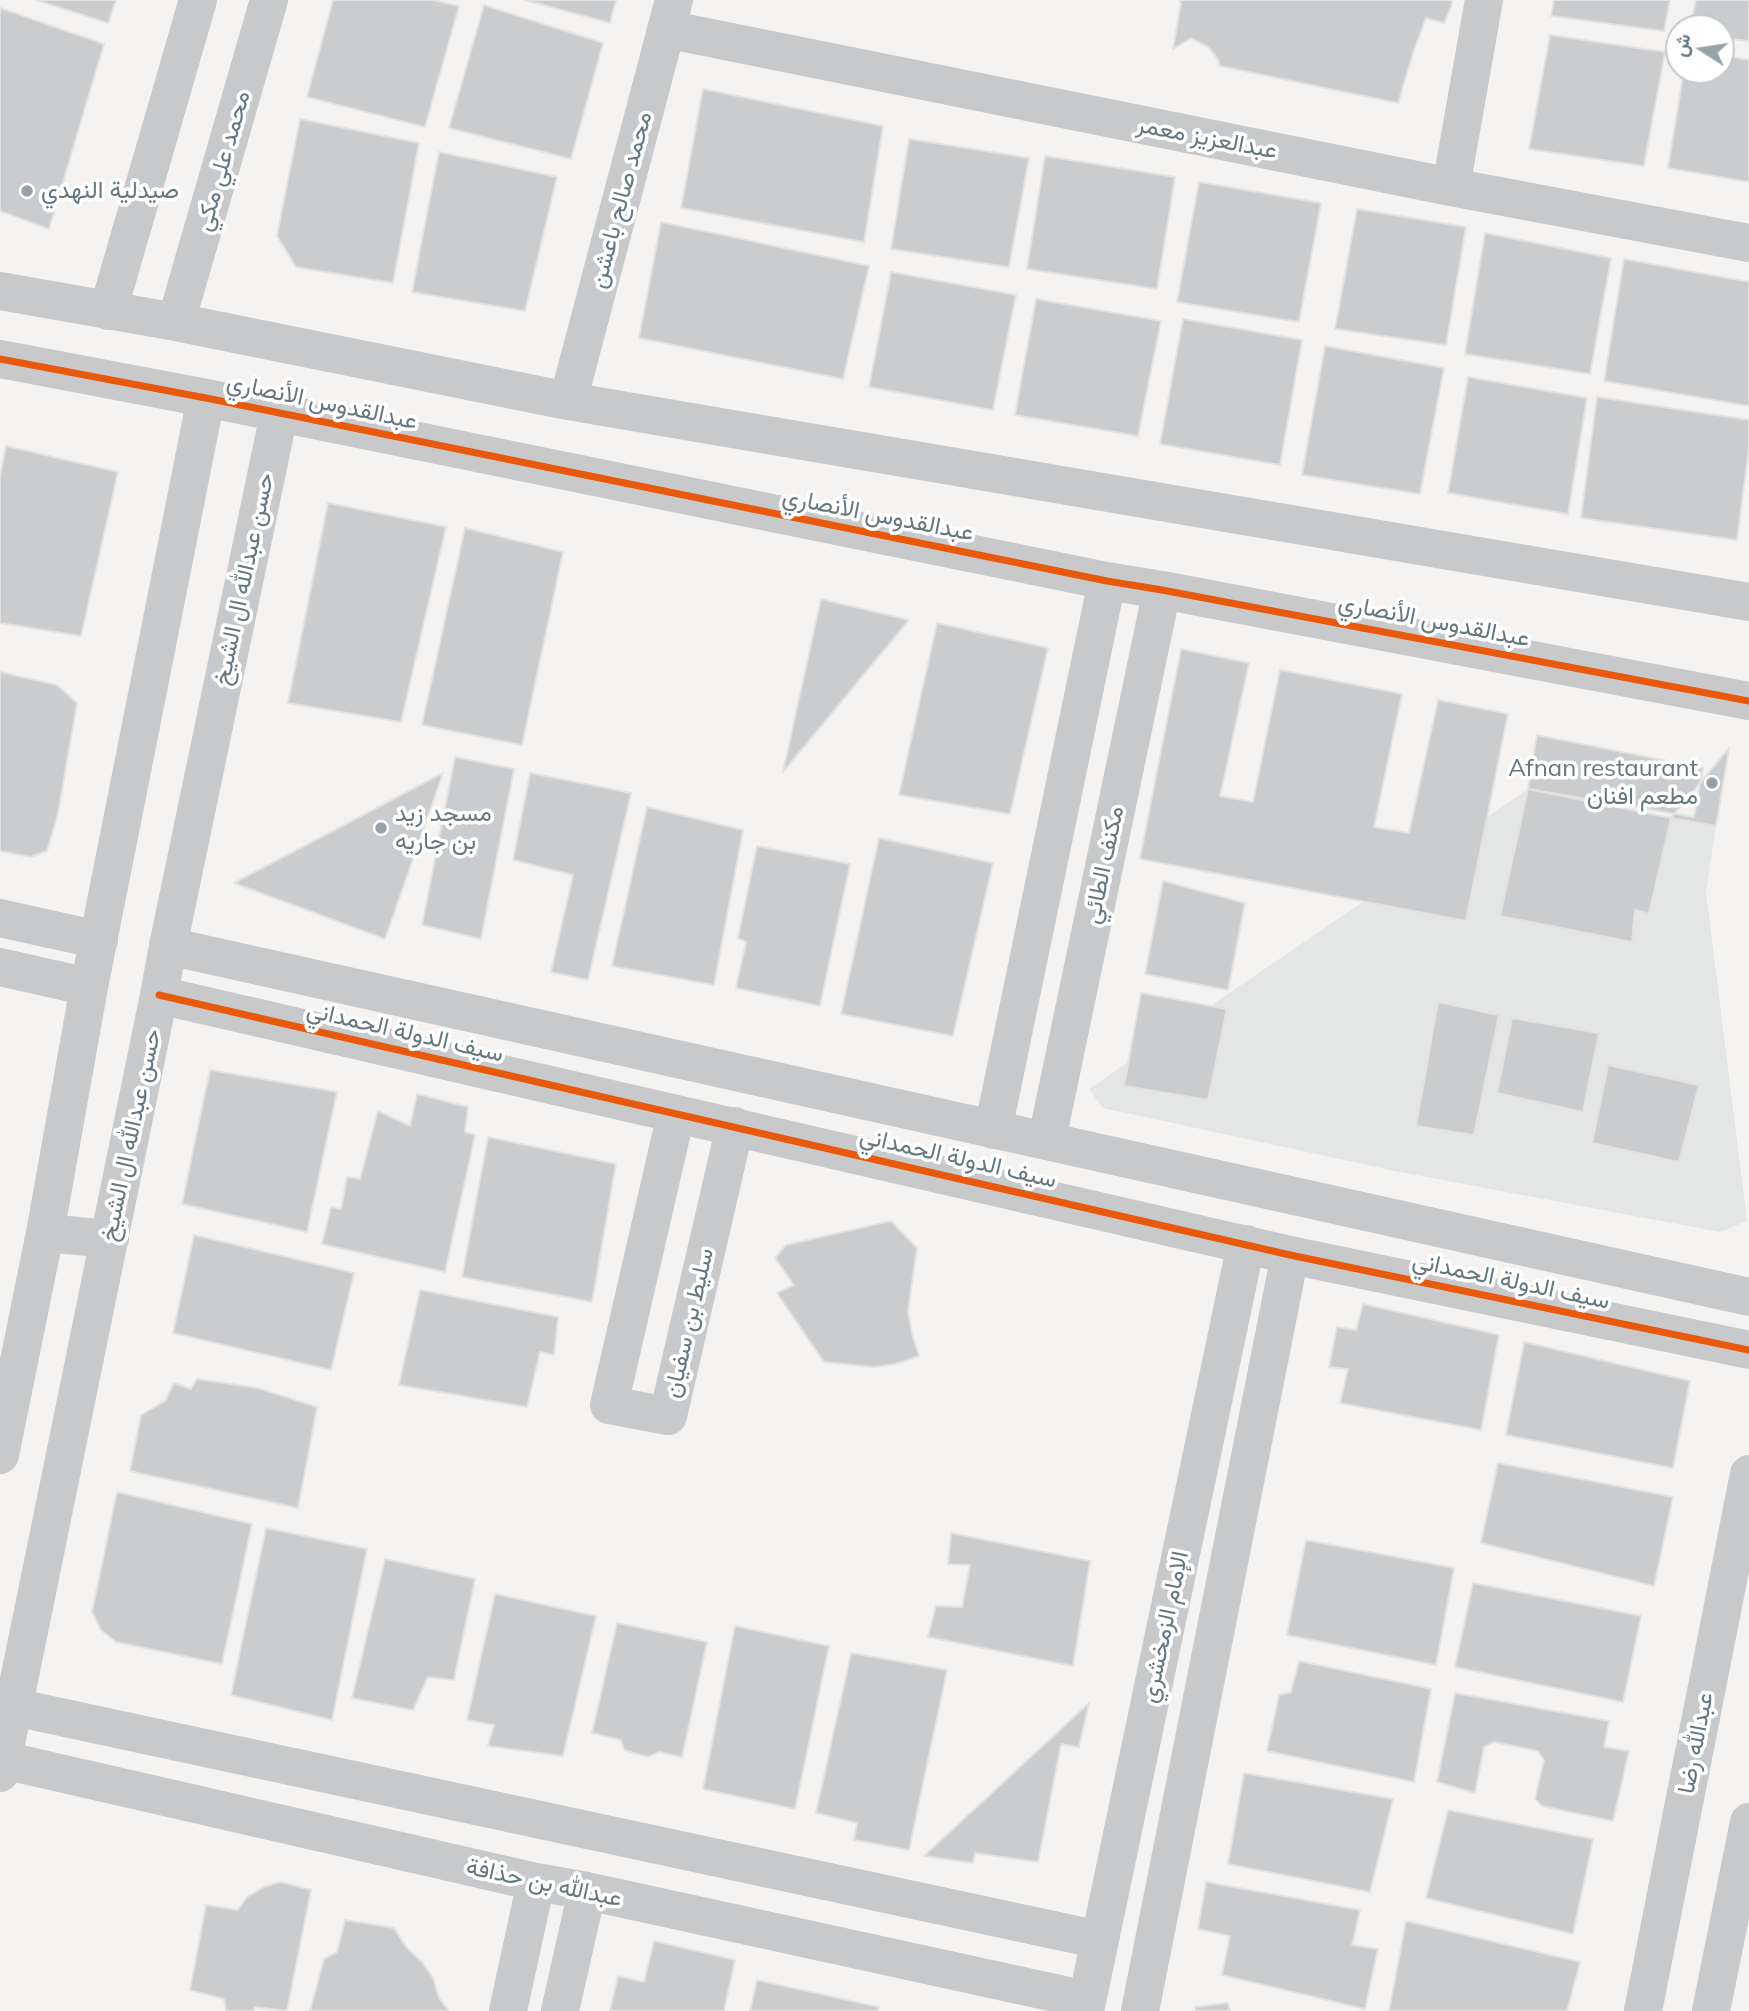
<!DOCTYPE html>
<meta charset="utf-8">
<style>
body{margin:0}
#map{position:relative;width:1749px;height:2011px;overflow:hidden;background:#f4f3f2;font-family:Mulish,Vazirmatn,sans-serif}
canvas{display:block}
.north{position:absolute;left:1665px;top:14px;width:70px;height:70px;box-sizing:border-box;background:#fff;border:2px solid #c1c9cd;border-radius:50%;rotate:282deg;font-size:19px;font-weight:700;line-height:28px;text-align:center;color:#657781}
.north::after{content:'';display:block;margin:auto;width:24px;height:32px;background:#97a2a9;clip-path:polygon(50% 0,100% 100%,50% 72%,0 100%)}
</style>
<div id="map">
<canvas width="1749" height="2011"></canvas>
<div class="north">ش</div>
</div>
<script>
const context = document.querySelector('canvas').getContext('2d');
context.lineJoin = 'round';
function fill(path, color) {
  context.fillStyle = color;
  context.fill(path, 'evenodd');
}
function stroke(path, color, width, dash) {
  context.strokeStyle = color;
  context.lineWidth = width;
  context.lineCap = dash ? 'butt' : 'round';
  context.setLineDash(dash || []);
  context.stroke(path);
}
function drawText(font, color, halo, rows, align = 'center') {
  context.font = font + ' Mulish,Vazirmatn,sans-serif';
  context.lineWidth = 7;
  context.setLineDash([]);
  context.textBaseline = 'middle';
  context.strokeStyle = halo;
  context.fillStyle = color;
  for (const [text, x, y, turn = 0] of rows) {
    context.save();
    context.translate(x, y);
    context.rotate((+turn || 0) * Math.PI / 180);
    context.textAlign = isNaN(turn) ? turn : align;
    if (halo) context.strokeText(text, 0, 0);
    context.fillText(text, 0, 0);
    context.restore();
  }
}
const built = new Path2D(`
 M1528 789 1716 826 1706 892 1747 1221 1720 1232 1400 1172 1103 1108 1089 1089Z`);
const building = new Path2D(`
 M36 0H116L108 23Z
 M333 0H433L459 6 425 127 307 97Z
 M525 0H616L610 23Z
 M1179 0H1452L1451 7 1444 23 1426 18 1414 50 1398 103 1220 66 1218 59 1208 47 1191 38 1173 49 1181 3Z
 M1554 0H1670L1664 31 1551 16Z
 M1696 0H1749V41L1721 38V28H1690Z
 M484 5 603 43 571 159 449 128Z
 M0 8 104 44 49 229 0 211Z
 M1550 35 1665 52 1644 166 1529 149Z
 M1721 55 1749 60V182L1668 168 1684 70H1721Z
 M703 89 883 126 864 242 681 208Z
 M300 119 419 143 393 283 296 267 277 236Z
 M909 139 1029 158 1009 267 891 249Z
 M439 152 557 177 525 311 412 292Z
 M1045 156 1175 177 1157 289 1027 269Z
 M1199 182 1321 203 1299 322 1177 302Z
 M1357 209 1466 227 1446 345 1335 329Z
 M661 222 869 266 843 379 639 338Z
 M1485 233 1611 258 1590 374 1465 354Z
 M1624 259 1749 282V406L1604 381Z
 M891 272 1016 295 993 410 869 387Z
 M1036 299 1161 321 1138 436 1015 415Z
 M1183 319 1302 340 1280 465 1160 444Z
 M1325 346 1444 368 1420 494 1302 475Z
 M1468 377 1587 398 1568 514 1448 493Z
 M1597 397 1749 420V448L1737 540 1581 518Z
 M6 446 118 472 81 636 0 623V477Z
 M328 503 446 527 401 722 288 703Z
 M465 528 563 552 522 745 422 725Z
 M821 599 909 620 783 772Z
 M937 623 1048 648 1010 814 899 795Z
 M1181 649 1249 663 1220 796 1253 802 1280 670 1402 694 1374 827 1409 833 1438 700 1508 714 1466 921 1140 859Z
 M0 672 57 685 77 703 58 813 47 851 30 857 0 851Z
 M1537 735 1703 768 1694 817 1528 789Z
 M1729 748 1716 826 1671 818Z
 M455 757 514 769 481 939 422 925Z
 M443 773 385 939 234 883Z
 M530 773 631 793 588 980 551 972 573 875 513 860Z
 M1528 789 1671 818 1649 914 1635 910 1632 942 1500 916Z
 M647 807 743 830 714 985 612 966Z
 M879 838 993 863 953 1036 841 1014Z
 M757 846 850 864 820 1006 736 988 746 942 738 938Z
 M1163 881 1245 903 1228 990 1145 974Z
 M1141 993 1227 1009 1208 1100 1124 1086Z
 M1438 1002 1499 1015 1474 1135 1416 1126Z
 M1512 1018 1599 1033 1583 1112 1497 1093Z
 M1608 1065 1699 1085 1679 1162 1592 1143Z
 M210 1070 337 1092 307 1232 182 1204Z
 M417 1094 468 1107 465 1132 475 1135 445 1272 322 1244 331 1207 341 1209 347 1177 360 1179 378 1111 410 1126Z
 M488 1137 616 1164 592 1302 462 1277Z
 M891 1221 917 1248 908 1311 912 1334 919 1356 895 1364 874 1367 824 1362 777 1293 794 1285 775 1258 786 1245Z
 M194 1235 354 1273 331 1370 173 1333Z
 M420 1290 558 1317 554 1355 540 1352 527 1407 399 1385Z
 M1363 1304 1499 1335 1481 1430 1340 1403 1348 1369 1329 1367 1337 1327 1356 1330Z
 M1524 1342 1690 1381 1673 1468 1506 1435Z
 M197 1379 258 1388 317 1407 298 1508 130 1471 141 1415 165 1401 174 1383 191 1389Z
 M1498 1463 1673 1497 1654 1586 1481 1543Z
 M117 1492 252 1524 222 1664 116 1642 101 1630 92 1612Z
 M266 1528 367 1549 332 1720 231 1695Z
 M951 1533 1090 1561 1073 1666 928 1637 936 1606 962 1607 970 1565 948 1564Z
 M1306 1540 1454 1568 1436 1665 1287 1635Z
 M385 1559 475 1579 454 1680 428 1677 413 1710 352 1698Z
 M1473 1583 1641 1616 1623 1702 1455 1667Z
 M495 1594 596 1616 563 1756 488 1746 494 1725 467 1720Z
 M617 1623 707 1642 682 1757 659 1752 648 1757 624 1750 621 1740 592 1733Z
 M735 1626 829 1646 795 1809 703 1789Z
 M851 1653 947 1670 909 1850 854 1840 857 1823 816 1813Z
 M1299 1661 1431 1689 1414 1782 1267 1751 1279 1695 1291 1692Z
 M1455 1693 1609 1721 1604 1747 1629 1751 1613 1821 1542 1806 1535 1799 1544 1760 1538 1751 1494 1742 1484 1747 1475 1793 1437 1782Z
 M1089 1703 1079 1747 1061 1744 1038 1862 975 1853 973 1863 924 1856Z
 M1244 1773 1393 1799 1370 1892 1228 1864Z
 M1448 1810 1593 1839 1573 1934 1426 1898Z
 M280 1882 311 1890 287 2011 255 2007 254 2011H226L224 1999 190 1990 206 1905 238 1910 247 1897 264 1887Z
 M1206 1882 1360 1910 1352 1945 1378 1949 1365 2009 1222 1975 1230 1936 1198 1929Z
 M345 1920 394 1928 406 1947 422 1962 433 1978 439 1998 449 2011H310L324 1959 337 1952Z
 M1406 1921 1580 1962 1567 2011H1389Z
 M654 1941 735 1960 724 2011H610L618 1976 644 1982Z
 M757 1980 879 2007 878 2011H750Z
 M1228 2003 1230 2011H1196L1195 2007Z`);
const minor = new Path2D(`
 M666 29 1451 187 1749 243
 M1451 187 1484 0
 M568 401 674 0
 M0 918 99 940
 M168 946 1749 1297
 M0 967 89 987
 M159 995 1290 1255 1749 1350
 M676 1114 609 1405 668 1416 735 1126
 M993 1130 1107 581
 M1047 1139 1162 590
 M14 1707 1100 1940
 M3 1760 536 1882 587 1891 1087 2000
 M508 2011 536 1882
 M560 2011 587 1891
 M1085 2011 1246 1244
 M1140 2011 1290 1255`);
const tertiary = new Path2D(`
 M0 291 176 322 568 401 1749 602
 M108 311 198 0
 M176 322 269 0
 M0 359 206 398 1107 581 1162 590 1749 701
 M45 1233 110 1239
 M0 1455 45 1233 89 987 206 398
 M0 1773 159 995 168 946 279 414
 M1643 2011 1749 1474
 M1711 2011 1749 1822`);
const cycleway = new Path2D(`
 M0 359 206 398 1107 581 1162 590 1749 701
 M159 995 1290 1255 1749 1350`);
const markers = [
 [27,191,7,"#97a2a9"],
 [1712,783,7,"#97a2a9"],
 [381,828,7,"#97a2a9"]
];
const streetNames = [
 ["عبدالعزيز معمر",1207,138,11],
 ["محمد علي مكي",223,161,-74],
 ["محمد صالح باعشن",621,200,-75],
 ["عبدالقدوس الأنصاري",322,402,12],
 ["عبدالقدوس الأنصاري",878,515,11],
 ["حسن عبدالله ال الشيخ",244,579,-78],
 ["عبدالقدوس الأنصاري",1434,621,11],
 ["مكنف الطائي",1104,865,-78],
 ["سيف الدولة الحمداني",405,1032,13],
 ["حسن عبدالله ال الشيخ",131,1135,-78],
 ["سيف الدولة الحمداني",958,1158,13],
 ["سيف الدولة الحمداني",1511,1281,12],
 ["سليط بن سفيان",689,1323,-77],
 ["الإمام الزمخشري",1165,1627,-78],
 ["عبدالله رضا",1696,1743,-79],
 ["عبدالله بن حذافة",544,1883,12]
];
const poiNames = [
 ["صيدلية النهدي",41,191],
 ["Afnan restaurant",1698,769,"right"],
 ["مطعم افنان",1698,797,"right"],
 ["مسجد زيد",395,814],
 ["بن جاريه",395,842]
];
fill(built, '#e4e5e5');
fill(building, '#cbcccd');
stroke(building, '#e3e2e2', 2);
stroke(minor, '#c8c9ca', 38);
stroke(tertiary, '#c8c9ca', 38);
stroke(cycleway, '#e8590c', 7);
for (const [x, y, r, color] of markers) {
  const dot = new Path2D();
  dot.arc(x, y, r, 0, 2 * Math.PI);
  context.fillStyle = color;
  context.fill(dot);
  stroke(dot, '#fff', 2.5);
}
drawText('24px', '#657781', '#fff', streetNames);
drawText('24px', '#657781', '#fff', poiNames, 'left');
</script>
